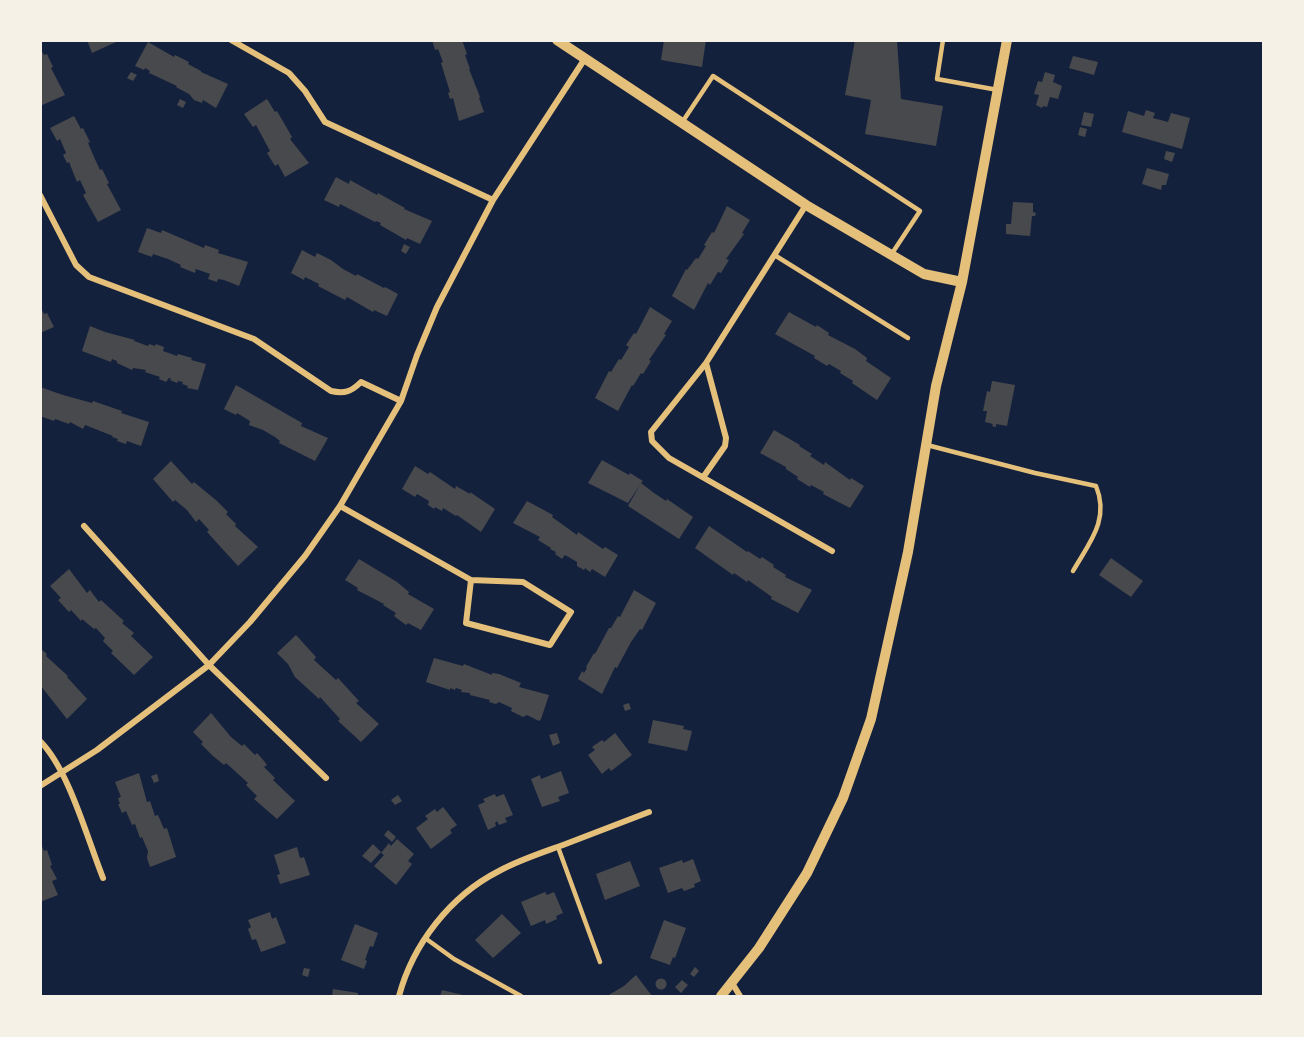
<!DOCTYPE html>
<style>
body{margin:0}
#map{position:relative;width:1304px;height:1037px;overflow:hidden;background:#14213d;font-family:Overpass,sans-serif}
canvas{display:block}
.frame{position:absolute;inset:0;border:42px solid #f6f1e7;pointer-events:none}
</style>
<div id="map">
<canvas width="1304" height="1037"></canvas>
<div class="frame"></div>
</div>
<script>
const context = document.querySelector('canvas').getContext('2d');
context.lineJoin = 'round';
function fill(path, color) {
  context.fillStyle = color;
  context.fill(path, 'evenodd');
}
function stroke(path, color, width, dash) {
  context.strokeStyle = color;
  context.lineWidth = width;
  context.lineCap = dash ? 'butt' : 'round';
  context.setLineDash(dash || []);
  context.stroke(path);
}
const building = new Path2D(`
 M87 40H115L116 42 92 53Z
 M432 40H462L467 54 465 55 470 69H469L480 97 479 98 484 112 459 121 453 98 450 99 448 93 450 92 441 63 443 62 438 49 435 50Z
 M664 40H706L702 67 661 60Z
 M855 40H897L901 99 943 106 936 146 865 134 871 100 845 95Z
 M148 42 174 57 175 55 189 62 188 64 201 71V72L228 84 216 108 203 100 202 103 194 100 189 94 176 87 177 86 149 73 150 71 145 68 144 70 135 66Z
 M40 48 44 55 47 54 53 67 51 68 65 95 40 106Z
 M1073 56 1098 62 1094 75 1069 68Z
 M131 72 137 75 133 81 127 78Z
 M1045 72 1055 75 1053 82 1062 86 1058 99 1050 97 1047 107 1043 106 1042 108 1036 105 1039 95 1034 94 1038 81 1042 82Z
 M180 99 186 102 183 108 177 105Z
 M267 99 275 112 277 111 292 137 290 139 309 163 285 177 278 164 275 166 267 153 270 151 256 125 253 127 244 114Z
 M1146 110 1155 113 1153 118 1168 122 1171 113 1190 118 1182 149 1122 132 1128 111 1144 116Z
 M1084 112 1094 114 1091 127 1081 125Z
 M74 116 81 129 83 128 90 142 88 143 94 157 100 170 102 169 109 183 107 184 121 210 98 222 83 195 86 193 80 180 77 182 69 162 67 163 63 155 66 153 60 139 57 141 50 128Z
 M1080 127 1087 129 1085 137 1078 135Z
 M1166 151 1175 153 1172 162 1164 159Z
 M1147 168 1169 174 1166 185H1162L1161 190 1142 184Z
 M336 177 349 184 350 180 377 195 378 193 405 208 404 209 432 221 420 244 407 238 406 240 380 225 381 223 376 221 375 222 340 204 339 207 324 200Z
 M1013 202 1033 203V212L1036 213 1035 216H1032L1030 236 1006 234V224H1011Z
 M727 206 750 220 742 233 744 234 726 259 729 260 721 273 718 272 710 285 708 283 694 310 672 296 686 269 687 270 696 258 698 259 706 246 704 245 712 232 714 233Z
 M147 228 161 233 162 230 204 248 205 245 219 250 218 253 248 262 239 286 224 280 218 279 217 282 208 279 210 274 196 269 195 273 180 267 181 265 168 259 153 254 152 257 138 252Z
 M404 244 410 247 406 254 401 251Z
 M302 250 315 257 317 253 331 260 343 269 356 276 357 274 384 288 385 287 398 294 387 316 374 310 373 312 347 297 345 300 318 286 319 284 305 277 304 280 291 273Z
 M40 306 44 314 47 313 54 327 40 333Z
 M650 307 672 321 664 334 666 335 649 360 651 361 643 374 641 373 633 386 632 385 618 411 595 398 609 371 611 372 619 359 621 360 629 347 626 345 634 333 636 334Z
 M789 312 816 327 817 325 829 333 828 335 855 349 867 358 866 361 891 378 877 400 852 383 853 381 840 373 841 371 829 364 827 366 814 358 815 356 775 334Z
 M90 326 105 332 135 340 134 341 148 346 149 344 155 346 156 344 164 347 163 351 177 356 178 354 192 358 191 360 206 364 198 390 187 388 188 386 182 384 183 382 178 381 177 383 170 380 171 378H169L166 382 159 379 160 377 145 372 146 370 133 368 132 370 117 363V361L112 359 111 362 82 351Z
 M992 381 1015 385 1007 426 996 424V427L992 426 993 424 985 422 987 411H983L987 391 990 392Z
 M236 385 302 423 301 426 328 438 315 461 279 443 280 441 275 437 263 430 249 425 250 421 237 413 236 415 224 409Z
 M40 387 63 395 92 403 93 401 122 411 121 413 149 422 141 446 127 441 126 444 117 441 118 439 112 437 113 436 85 425 83 429 70 422 69 424 55 419 54 421 40 416Z
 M774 430 800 445 799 446 812 454 810 456 824 465 825 462 850 480 851 478 864 486 850 508 823 494 824 492 811 485 810 487 797 479 798 477 786 469V467L760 453Z
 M602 460 629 475 630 473 643 481 641 483 654 493 666 501 667 499 693 517 679 539 628 506 640 485 628 503 588 483Z
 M171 461 192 484 194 482 217 501 228 512 226 514 236 524 235 526 258 547 238 566 207 532 209 530 199 519 196 522 187 510 175 500 173 502 153 479Z
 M415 466 428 474 430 472 455 489 456 486 470 494V492L495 509 481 532 457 515 456 516 443 508 442 511 435 507 434 509 428 505 429 501 417 494 415 497 402 489Z
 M527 501 553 515 552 517 577 535 578 532 603 549 605 547 618 555 605 577 592 569 590 572 585 568 584 570 577 566V562L565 555 562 559 555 554 556 552 550 549 551 548 538 540 540 537 513 523Z
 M709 526 747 552 748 551 760 559 762 557 774 565 773 567 786 575 785 577 812 590 798 613 771 599 772 597 748 580 747 582 734 573 733 575 695 548Z
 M1111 558 1143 581 1131 597 1099 575Z
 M359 559 397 582 409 592 408 594 434 609 421 630 408 623 406 625 394 616 396 613 383 605 384 604 357 590 358 588 345 580Z
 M69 569 87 593 90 590 99 602 101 600 124 621 122 623 134 633 131 636 153 657 134 675 111 653 113 651 103 641 105 638 96 628 94 629 82 619 81 621 71 610 69 612 58 600 61 598 50 586Z
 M634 590 656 603 642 630 640 629 631 642 617 668 615 667 602 694 578 679 582 671 584 673 587 668 586 667 594 653 595 654 609 628H611L618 616 620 617Z
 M296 635 316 657 314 660 336 680 338 678 359 701 356 703 379 724 361 742 338 721 340 719 320 697 319 699 295 677 288 664 277 653Z
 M40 648 47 654 46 656 68 676 67 677 87 699 67 719 40 685Z
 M434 658 463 666 464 664 492 675V673L499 674 521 683 519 687 549 695 541 719 539 721 527 715 523 717 511 711 512 708 499 702 496 704 489 702 490 700 470 695V693L461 692 462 690 456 688 455 690 450 688V690L426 682Z
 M629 703 631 709 625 711 623 705Z
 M211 713 231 737 242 746 244 744 255 755 257 753 264 761 267 765 264 767 275 778 273 780 295 801 277 819 254 799 257 796 246 785 248 783 226 763 224 765 213 756 201 744 203 742 193 732Z
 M653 720 684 726 683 729 692 731 687 751 648 743Z
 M557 733 560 743 553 746 549 735Z
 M615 733 632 755 611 771 609 768 602 774 588 755 595 750 592 747 602 740 604 742Z
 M561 771 569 793 558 797 560 801 542 807 531 779 540 775 541 779Z
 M139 773 147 802 150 801 155 816 158 815 164 829 167 828 176 857 150 867 147 858 148 851 142 837 140 838 135 824 132 825 126 811 122 813 118 804H120L118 798 121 797 115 782Z
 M157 774 159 781 154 783 151 776Z
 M495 794 496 797 504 794 513 815 505 818 507 822 499 825 497 821 495 823 496 826 488 830 478 805 485 802 483 799Z
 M398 795 402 801 395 805 391 800Z
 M443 807 457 825 450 830 452 833 431 849 416 828 428 819 425 816 435 809 437 812Z
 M388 830 396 837 392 842 384 835Z
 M397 839 414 854 408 861 412 864 396 885 374 866 384 855 381 853 389 843 391 846Z
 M40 842 44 851 47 850 52 865 50 866 57 879 52 881 58 895 40 902Z
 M373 844 381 852 371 863 362 856Z
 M297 847 300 858 304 857 310 875 280 884 277 875 280 874 274 855Z
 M693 859 701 881 694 884 695 887 684 891 682 888 668 893 659 868 682 860 683 863Z
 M630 861 640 886 605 900 596 874Z
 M545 892 547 895 554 892 563 913 556 916 557 919 546 924 545 920 531 926 521 902Z
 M270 912 272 919 276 917 286 943 261 952 256 939 252 940 248 929 251 927 248 920Z
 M502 914 521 933 493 958 475 940Z
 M664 920 686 928 675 958 673 957 670 965 650 958Z
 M355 924 378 933 373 947 370 946 365 960 367 961 364 969 341 960Z
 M695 967 699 971 694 977 690 974Z
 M304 968 310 969 308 977 302 975Z
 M636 975 652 996H607L624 986Z
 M655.5 984a5.5 5.5 0 1 1 11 0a5.5 5.5 0 1 1-11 0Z
 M682 980 688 985 681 993 675 987Z
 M333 989 358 993V996H332Z
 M442 990 467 996H440Z`);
const service = new Path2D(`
 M943 40 937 79 998 90
 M683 121 713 76 920 211 891 255
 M776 256 908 338
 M927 445 1035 473 1096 486C1110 520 1089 543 1073 571
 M558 847 600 962
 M425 938 454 959 521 996`);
const minor = new Path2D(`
 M231 40 289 73 305 91 325 122 493 200
 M40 195 76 265 89 277 254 339 331 391C344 394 351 392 361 382L401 401
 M706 363 651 432 652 441 669 458 832 551
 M704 476 725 446 726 438 706 363 806 205
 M340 506 471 580 523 582 571 612 550 645 466 623 471 580
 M84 526 209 665 326 778
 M40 741C69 770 87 838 103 878
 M40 786 97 750 209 665 250 622 305 556 340 506 401 401 417 355 437 307 493 200 584 60
 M732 983 740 996
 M399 996C413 944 450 896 499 871 519 860 541 853 563 845 591 834 620 823 649 812`);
const tertiary = new Path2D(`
 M557 40 806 205 924 274 962 282
 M721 996 759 948 807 873 843 798 871 719 908 552 936 386 962 282 1007 40`);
fill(building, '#48494c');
stroke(service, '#e5c07b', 4.5);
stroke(minor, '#e5c07b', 6);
stroke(tertiary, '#e5c07b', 10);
</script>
